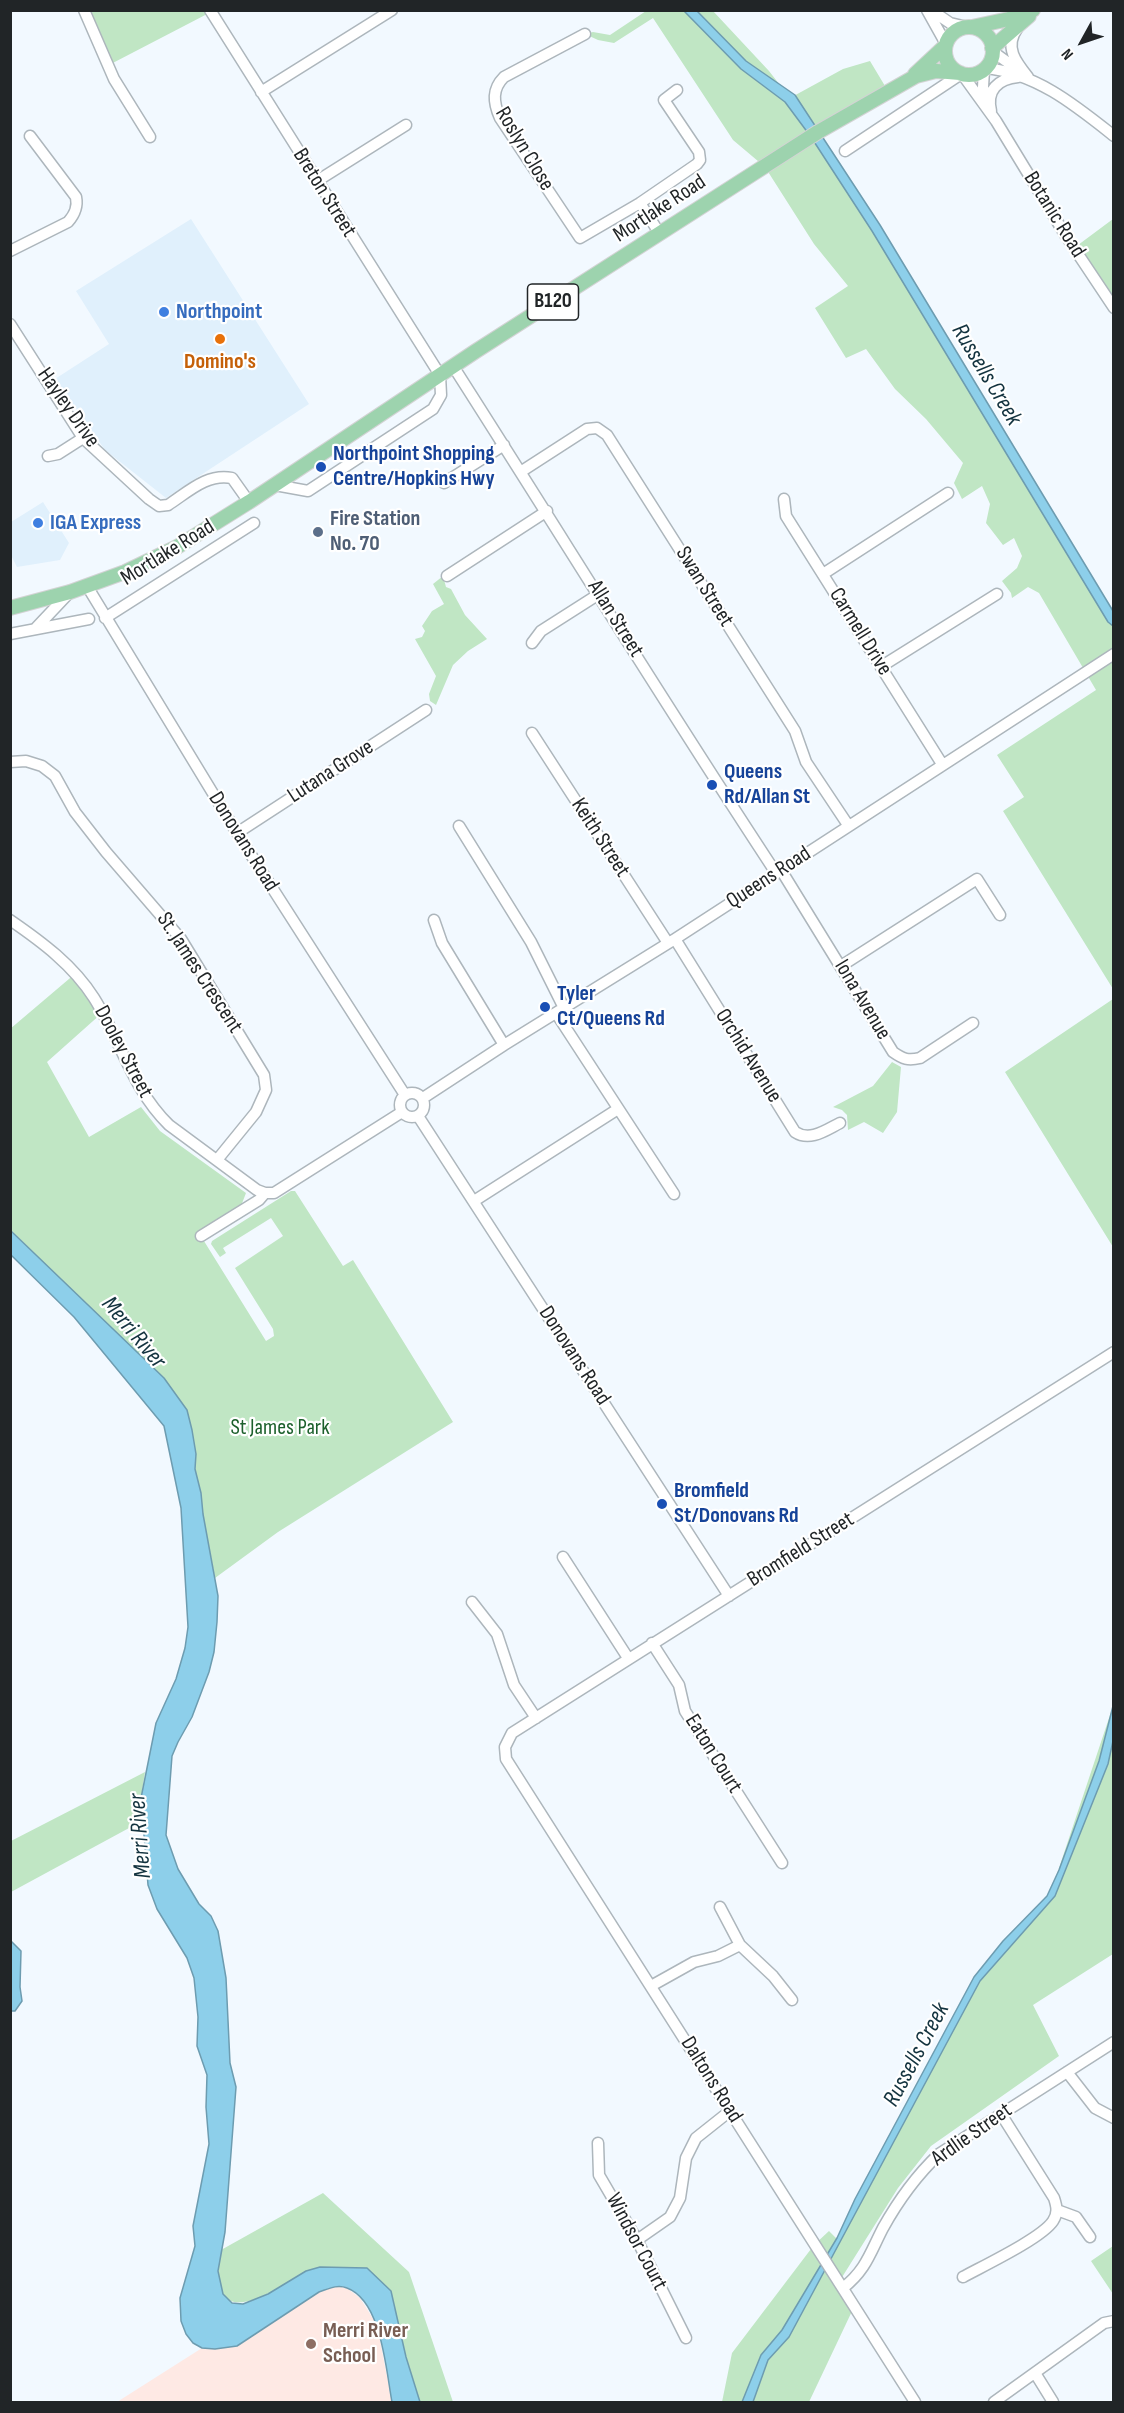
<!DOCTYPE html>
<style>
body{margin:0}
#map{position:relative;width:1124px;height:2413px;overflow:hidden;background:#f2f9ff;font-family:"Sofia Sans Condensed",sans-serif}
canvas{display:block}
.frame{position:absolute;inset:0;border:12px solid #212527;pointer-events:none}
.north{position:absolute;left:1052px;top:12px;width:60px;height:60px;-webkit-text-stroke:4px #fff;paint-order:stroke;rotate:230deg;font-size:16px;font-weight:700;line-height:24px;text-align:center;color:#212527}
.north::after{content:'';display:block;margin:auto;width:21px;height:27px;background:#212527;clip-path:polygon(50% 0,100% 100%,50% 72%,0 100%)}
</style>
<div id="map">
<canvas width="1124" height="2413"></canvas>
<div class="frame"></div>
<div class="north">N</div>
</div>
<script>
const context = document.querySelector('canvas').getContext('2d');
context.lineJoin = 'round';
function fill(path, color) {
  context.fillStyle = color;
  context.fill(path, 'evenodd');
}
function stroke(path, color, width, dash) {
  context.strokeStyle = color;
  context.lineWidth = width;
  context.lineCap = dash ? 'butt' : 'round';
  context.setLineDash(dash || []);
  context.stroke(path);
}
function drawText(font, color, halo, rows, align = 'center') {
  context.font = font + ' "Sofia Sans Condensed",sans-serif';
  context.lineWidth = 4.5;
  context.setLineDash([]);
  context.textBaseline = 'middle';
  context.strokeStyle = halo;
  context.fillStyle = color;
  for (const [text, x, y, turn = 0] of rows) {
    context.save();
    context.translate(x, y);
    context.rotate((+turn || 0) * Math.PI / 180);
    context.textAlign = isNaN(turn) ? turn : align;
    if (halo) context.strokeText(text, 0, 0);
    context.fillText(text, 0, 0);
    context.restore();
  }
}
const built = new Path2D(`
 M191 219 309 404 166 498 105 450 55 379 109 344 76 291Z
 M43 502 69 543 60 560 17 567 11 555V522Z`);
const education = new Path2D(`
 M334 2286 347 2288 360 2298 377 2325 392 2402H117L202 2348 215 2349 237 2346 319 2292Z`);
const green = new Path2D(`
 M210 10 211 12 107 66 84 11Z
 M646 11H713L769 71 790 98 843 69 870 61 888 91 815 134 1113 619V989L1003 811 1024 797 997 755 1096 690 1039 593 1028 587 1012 598 1011 593 1002 581 1017 568 1022 556 1014 538 1003 545 986 523 990 504 982 486 962 499 954 483 963 463 926 419 895 389 866 349 846 358 815 308 848 286 814 244 765 167 733 140 653 18 614 43 598 40 585 34 593 32 610 35Z
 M1113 219V308L1074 248Z
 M443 576 446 587 451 589 465 615 487 639 468 651 453 665 436 705 430 701 429 694 436 676 415 639 422 637 425 631 422 626 432 611 444 604 433 584Z
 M76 973 102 1013 47 1062 89 1137 141 1107 160 1131 246 1193 241 1206 199 1233 266 1341 274 1336 273 1329 235 1268 283 1236 271 1218 223 1248 226 1253 220 1257 211 1244 212 1241 291 1191H295L343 1266 353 1260 453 1422 278 1532 215 1578 203 1514 201 1493 195 1469 196 1454 46 1265 11 1230 10 1029Z
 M1113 999V1247L1005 1072Z
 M892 1062 901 1067 897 1112 883 1133 864 1122 848 1130 847 1115 842 1110 833 1107 873 1086Z
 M1113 1706V1954L1033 2005 1059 2056 931 2146 898 2188 839 2282 854 2307 809 2402H722L732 2353 814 2245 829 2231 838 2240 977 1979 1049 1898Z
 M145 1772 141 1798 142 1821 11 1892V1841Z
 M323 2193 409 2272 453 2402H420L406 2357 391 2291 306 2271C266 2297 206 2335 221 2250Z
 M1113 2246V2294L1091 2261Z`);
const water = new Path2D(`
 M684 11H697L746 61 795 95 880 225 1113 611V626L1108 622 872 231 811 137 785 102 741 69Z
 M10 1230 164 1378 187 1410 192 1430 196 1454 195 1469 201 1493 203 1514 218 1596 217 1622 214 1652 209 1672 192 1717 178 1742 172 1756 166 1835 178 1869 199 1904 211 1916 218 1931 226 1978 230 2063 236 2087 225 2232 218 2271 223 2294 232 2303 243 2304 268 2294 306 2271 320 2267 367 2268 391 2291 406 2357 420 2402H392C386 2371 382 2301 347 2288 337 2284 328 2289 319 2292L237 2346 215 2349 202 2348 193 2343 186 2334 181 2321 180 2298 195 2246 193 2226 209 2144 206 2107 207 2075 197 2046 198 2017 194 1978 187 1958 157 1909 148 1885 141 1798 156 1723 176 1679 185 1648 188 1627 181 1508 164 1426 74 1317 11 1255Z
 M1113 1706V1741L1108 1764 1055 1896 980 1981 789 2337 768 2360 753 2402H742L761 2355 782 2330 837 2238 855 2199 974 1977 1003 1941 1047 1896 1059 1870 1099 1761Z
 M10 1940 21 1951 20 1987 22 2001 15 2011H11Z`);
const minor = new Path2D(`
 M84 10 114 79 150 137
 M210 10 440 375 441 395 433 409 308 491 275 485
 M927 10 946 44
 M931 10 950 23 967 27
 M1017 29C1004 47 1016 62 1028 77
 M585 34 504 77C492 89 493 102 500 118L580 238 640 203 697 164 700 160 699 152 664 100 677 90
 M992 51 1021 72
 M985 68C1036 73 1075 105 1114 136
 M984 70 983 87 987 101
 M962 74 996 121 1066 236 1114 308
 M261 92 392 10
 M991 111C986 90 998 79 1018 77
 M845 151 961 74
 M317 181 406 125
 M640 203 660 234
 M10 251 68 222C75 214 78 207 76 197L30 136
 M10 324 83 438 149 499 159 506 168 505C188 492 207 473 232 478L249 502
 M453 366C561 535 666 706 776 873
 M48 456 58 454 83 438
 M522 471 587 429 597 428 607 435 795 731 806 762 848 825
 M444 483 504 445
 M784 499 786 516 942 764
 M823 574 948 493
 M447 576 547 511
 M87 586 237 833 405 1095
 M105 618 254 523
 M35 629 69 593
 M10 634 89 619
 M532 643 541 631 599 594
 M882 666 997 594
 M532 733 668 943
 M10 762 26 761 42 766 55 776 75 812 106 852 181 939 264 1075 266 1090 256 1112 217 1160
 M459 826 531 942 564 1008
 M237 833 426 710
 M781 870 893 1052C903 1059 908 1061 920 1058L973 1023
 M10 920C42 942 73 965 94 998 121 1041 132 1089 169 1125L257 1190 265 1193H274L402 1112
 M434 920 442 943 504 1045
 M675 939 795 1132C810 1142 826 1130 840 1123
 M841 966 977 879 1000 915
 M556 1013 674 1194
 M400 1105a12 12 0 1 1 24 0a12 12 0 1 1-24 0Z
 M423 1098 504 1045 675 939 1114 654
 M418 1116 729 1596
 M474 1201 618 1109
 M201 1236 259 1200 265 1193
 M563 1557 628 1658
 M472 1602 497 1634 514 1685 536 1718
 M652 1643 679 1685 685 1711 782 1863
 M720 1907 740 1945 773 1976 792 2000
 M651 1986 694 1962 718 1956 740 1945
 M1067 2072 1095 2108 1114 2118
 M598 2143 599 2175 637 2240 686 2338
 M1057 2210 1076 2217 1090 2237
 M637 2240 670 2217 680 2198 686 2158 696 2138 730 2111
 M963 2277C983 2266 1042 2238 1053 2221 1058 2213 1057 2207 1054 2198L1001 2114
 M843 2288C866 2270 870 2253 883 2228 898 2201 917 2175 939 2154L1114 2042
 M1035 2373 1053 2402
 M915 2402 506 1759 505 1747 512 1733 1114 1352
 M994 2402 1104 2323 1114 2321`);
const major = new Path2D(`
 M972 27 1009 19 1033 10
 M945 51a24 24 0 1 1 48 0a24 24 0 1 1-48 0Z
 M992 48 1029 16
 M915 74 945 46
 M10 608 70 592 125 572 177 547 249 502 476 351 818 132 916 76 936 71 960 73`);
const markers = [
 [164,312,6,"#3f7fe0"],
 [220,339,6,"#e8710a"],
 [321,467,6,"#1a4fb4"],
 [38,523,6,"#3f7fe0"],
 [318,532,6,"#5c6f8a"],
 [712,785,6,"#1a4fb4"],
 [545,1007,6,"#1a4fb4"],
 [662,1504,6,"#1a4fb4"],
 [311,2344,6,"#8d6e63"]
];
const shields = [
 [553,302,51]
];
const shieldNames = [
 ["B120",553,302]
];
const streetNames = [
 ["Roslyn Close",524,149,59],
 ["Breton Street",324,193,58],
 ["Mortlake Road",660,209,-33],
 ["Botanic Road",1054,215,58],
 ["Hayley Drive",68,408,55],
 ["Mortlake Road",168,553,-32],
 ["Swan Street",704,587,58],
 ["Allan Street",615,619,58],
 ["Carmell Drive",860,632,58],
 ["Lutana Grove",331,772,-33],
 ["Keith Street",600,838,57],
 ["Donovans Road",243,842,58],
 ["Queens Road",769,878,-33],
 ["St. James Crescent",199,973,57],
 ["Iona Avenue",862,1000,59],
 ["Dooley Street",123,1052,62],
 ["Orchid Avenue",748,1056,58],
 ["Donovans Road",574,1356,57],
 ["Bromfield Street",801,1550,-32],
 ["Eaton Court",713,1754,58],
 ["Daltons Road",711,2080,58],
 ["Ardlie Street",972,2135,-35],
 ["Windsor Court",636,2242,62]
];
const shopNames = [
 ["Northpoint",176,312],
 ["IGA Express",50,523]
];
const foodNames = [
 ["Domino's",220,362]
];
const transitNames = [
 ["Northpoint Shopping",333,454],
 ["Centre/Hopkins Hwy",333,479],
 ["Queens",724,772],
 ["Rd/Allan St",724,797],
 ["Tyler",557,994],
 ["Ct/Queens Rd",557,1019],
 ["Bromfield",674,1491],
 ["St/Donovans Rd",674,1516]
];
const serviceNames = [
 ["Fire Station",330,519],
 ["No. 70",330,544]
];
const parkNames = [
 ["St James Park",280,1428]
];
const educationNames = [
 ["Merri River",323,2331],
 ["School",323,2356]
];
const waterNames = [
 ["Russells Creek",986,375,59],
 ["Merri River",133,1333,50],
 ["Merri River",141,1836,-94],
 ["Russells Creek",917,2055,-62]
];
fill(built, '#e0f0fc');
fill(education, '#fee9e4');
fill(green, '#c0e6c4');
fill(water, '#8dcfea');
stroke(water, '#6d9cb0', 1.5);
stroke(minor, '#adb6bc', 13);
stroke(major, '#d3d3d4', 16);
stroke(minor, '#fff', 10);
stroke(major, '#9dd3ae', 14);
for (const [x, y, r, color] of markers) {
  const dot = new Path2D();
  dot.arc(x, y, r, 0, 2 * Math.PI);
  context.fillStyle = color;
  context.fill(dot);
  stroke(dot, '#fff', 2);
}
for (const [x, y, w] of shields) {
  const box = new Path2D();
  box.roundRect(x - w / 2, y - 18, w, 36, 4.5);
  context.fillStyle = '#fff';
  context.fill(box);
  stroke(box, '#212527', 1.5);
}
drawText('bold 21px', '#212527', null, shieldNames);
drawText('22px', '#212527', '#fff', streetNames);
drawText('bold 22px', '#366cbe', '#fff', shopNames, 'left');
drawText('bold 22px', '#c56008', '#fff', foodNames);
drawText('bold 22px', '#164399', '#fff', transitNames, 'left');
drawText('bold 22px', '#4e5e75', '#fff', serviceNames, 'left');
drawText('22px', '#1c602c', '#fff', parkNames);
drawText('bold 22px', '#785e54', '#fff', educationNames, 'left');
drawText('italic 24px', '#13333f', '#fff', waterNames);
</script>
